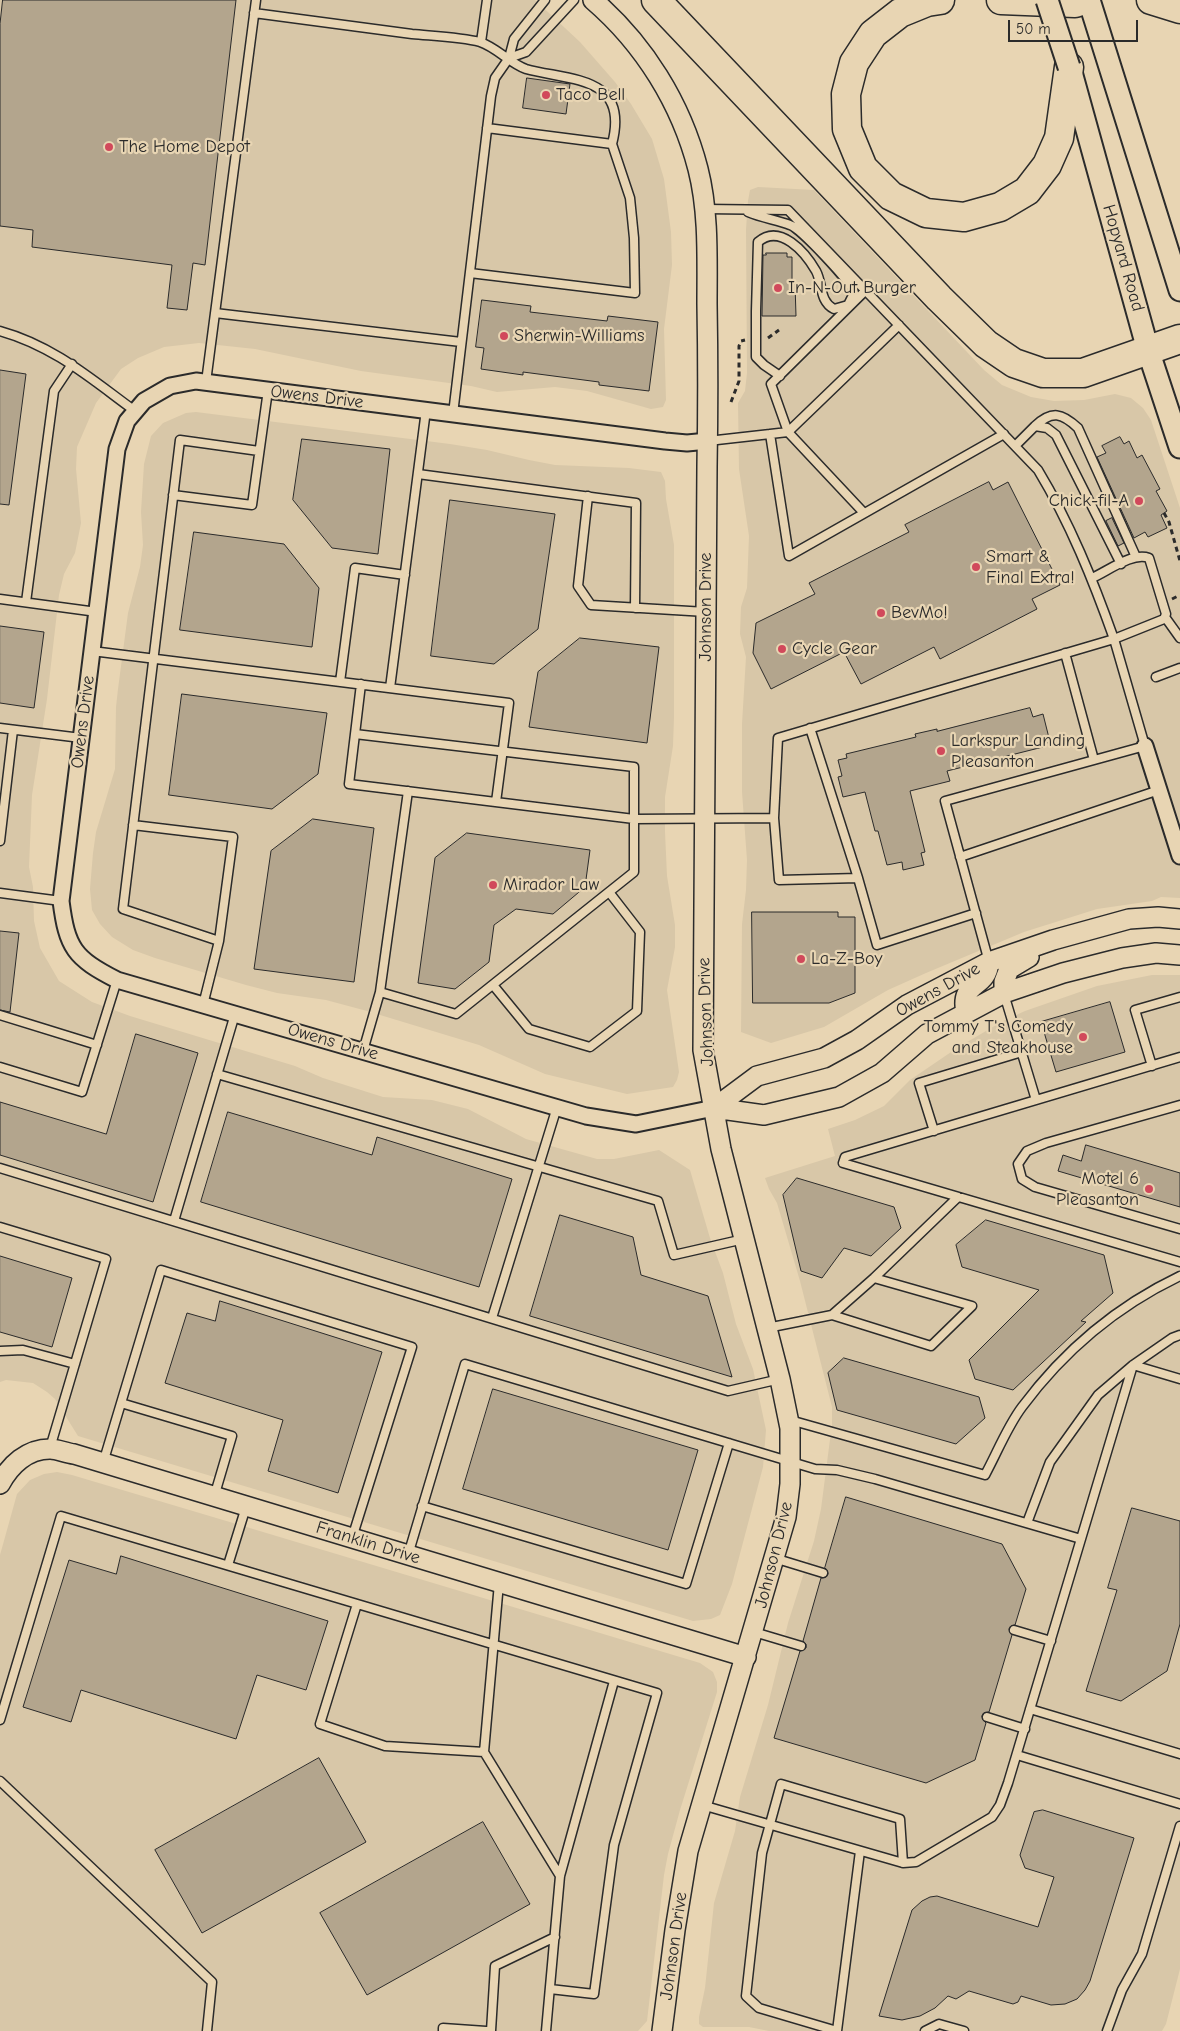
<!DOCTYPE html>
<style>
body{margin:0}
#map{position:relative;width:1180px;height:2031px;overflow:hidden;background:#e8d5b3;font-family:"Comic Neue",sans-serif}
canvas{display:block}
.scale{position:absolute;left:1008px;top:20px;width:130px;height:22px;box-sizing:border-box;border:2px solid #2b2b2b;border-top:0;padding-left:6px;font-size:15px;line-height:18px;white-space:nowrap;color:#2b2b2b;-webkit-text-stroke:4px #e8d5b3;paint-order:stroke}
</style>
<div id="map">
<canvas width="1180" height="2031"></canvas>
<div class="scale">50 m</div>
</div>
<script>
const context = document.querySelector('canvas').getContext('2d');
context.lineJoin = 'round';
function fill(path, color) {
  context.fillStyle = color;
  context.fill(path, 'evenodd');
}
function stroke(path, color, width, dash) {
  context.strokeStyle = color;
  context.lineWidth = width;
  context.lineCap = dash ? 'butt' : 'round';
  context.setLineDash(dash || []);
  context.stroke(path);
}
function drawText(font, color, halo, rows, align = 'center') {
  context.font = font + ' "Comic Neue",sans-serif';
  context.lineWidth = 4.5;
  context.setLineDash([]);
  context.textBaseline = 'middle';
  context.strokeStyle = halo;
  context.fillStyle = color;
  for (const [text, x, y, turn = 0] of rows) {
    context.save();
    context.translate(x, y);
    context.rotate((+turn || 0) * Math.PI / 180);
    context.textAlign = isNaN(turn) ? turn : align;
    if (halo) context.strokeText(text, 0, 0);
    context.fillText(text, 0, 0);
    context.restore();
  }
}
const built = new Path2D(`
 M0 0H535L580 42 615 82 631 104 652 139 664 179 671 232 672 265 664 329 666 400 663 407 651 409 587 391 555 387 497 392 471 386 361 371 255 349 199 343 164 347 138 358 121 369 96 403 77 447 76 469 81 523 75 553 64 574 59 595 47 699 32 795 29 867 33 887 34 921 40 948 59 981 92 1002 130 1016 295 1066 323 1078 383 1097 432 1100 468 1109 526 1139 597 1159H614L659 1150 690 1170 710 1238 723 1273 736 1324 753 1369 766 1430 763 1467 732 1584 720 1615 711 1619 693 1621 78 1436 55 1399 47 1392 33 1383 6 1380 0 1382Z
 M758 187 814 190 984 370 1002 385 1031 397 1054 401 1084 400 1115 394 1131 398 1143 408 1151 420 1180 508V898L1161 897 1152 901 1097 909 1024 932 926 973 888 990 824 1027 771 1043 741 1032 742 924 746 890 747 860 742 792V724L746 657 740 634 741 607 747 588 749 536 739 469 738 403 745 391 747 373 746 229 748 201 750 190Z
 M196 412 450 444 487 450 529 460 555 465 629 468 661 472 665 481 666 499 674 545V717L673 746 665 797V832L667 876 675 925V947L667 990 679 1072 677 1080 673 1087 627 1094 545 1074 479 1045 367 1011 326 1000 277 993 246 985 155 958 133 950 112 937 100 924 92 910 90 889 93 853 96 832 115 769 116 707 118 689 128 613 140 567 143 545 141 512 144 464 151 436 163 423 186 413Z
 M1152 975H1180V1969L1166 2024 1162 2031H769L749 2027H703L699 2024V2017L705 1988 714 1903 735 1831 740 1797 768 1705 788 1623 814 1541 821 1509 832 1424V1407L800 1281 777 1203 769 1189 765 1178 835 1156 828 1129 855 1120 884 1106 910 1080 957 1048 1003 1021 1025 1011 1097 986Z
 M57 1472 72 1475 223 1520 700 1663 713 1672 717 1682V1692L680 1810 668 1854 664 1875 647 2021 638 2031H0V1555L17 1494 30 1480 44 1474Z`);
const building = new Path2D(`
 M3 0H236L205 265 193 263 187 310 167 308 172 265 32 247 33 230 0 226V24Z
 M527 78 570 84 566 114 523 108Z
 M766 253H787V257H792V284H795L796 316H762L763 255H766Z
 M482 300 531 306 530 312 607 321 608 316 658 322 649 391 599 385V382L523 372V375L481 369 484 348 476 347Z
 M0 370 26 374 9 505 0 504Z
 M1120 437 1124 444 1129 441 1137 458 1142 455 1160 489 1156 491 1167 511 1161 515 1167 528 1148 537 1145 532 1134 538 1097 457 1106 453 1102 446Z
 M302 439 390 449 378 554 332 548 293 500Z
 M989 482 993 490 1008 482 1060 585 1032 599 1037 609 940 659 934 647 861 684 844 652 771 689 753 653 756 623 815 594 809 583 909 532 905 525Z
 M450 500 555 514 538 629 494 664 431 656Z
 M1112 518 1124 543 1118 546 1106 521Z
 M194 532 284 544 319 588 312 647 180 630Z
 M0 626 44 632 34 708 0 703Z
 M580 638 659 647 647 743 529 727 538 672Z
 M182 694 327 713 318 774 272 809 169 795Z
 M1030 708 1033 717 1043 714 1050 742 1043 744V747L947 771 950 781 910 791 925 852 921 853 924 865 903 870 902 862 887 865 878 831H875L865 792 843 797 838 777 842 776 838 760 847 758 846 754 916 737 915 734 937 729V731Z
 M313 819 374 828 354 982 254 969 271 851Z
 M467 833 590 850 585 887 553 914 516 909 494 925 489 962 455 989 418 983 435 858Z
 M752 912H838V917H855V993L829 1003H753Z
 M0 931 19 933 10 1012 0 1010Z
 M1110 1002 1125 1052 1056 1072 1041 1022Z
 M136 1034 198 1053 153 1202 0 1155V1102L106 1134Z
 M228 1112 372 1155 377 1137 512 1179 479 1287 201 1202Z
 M1086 1145 1180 1173V1207L1058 1171 1063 1155 1081 1161Z
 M797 1178 894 1207 901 1228 871 1256 844 1248 822 1278 801 1271 783 1195Z
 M560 1215 633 1237 641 1275 708 1296 732 1377 530 1316Z
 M986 1220 1104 1255 1113 1293 1081 1321 1086 1322 1013 1390 975 1379 969 1360 1039 1290 962 1267 956 1245Z
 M0 1256 72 1278 52 1347 0 1332Z
 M220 1301 382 1352 338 1493 268 1471 283 1420 165 1383 187 1313 215 1321Z
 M844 1358 979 1397 985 1418 956 1444 837 1410 828 1373Z
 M493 1389 698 1450 668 1550 463 1489Z
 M846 1497 1002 1544 1026 1589 1015 1625 1011 1626 1009 1629 1012 1635 989 1712 984 1713 982 1716 983 1720 986 1723 975 1760 926 1783 774 1738 800 1651 806 1648V1644L803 1641 821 1578 826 1577 828 1574 827 1570 825 1568Z
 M1132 1508 1180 1521V1624L1167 1671 1121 1701 1086 1691 1117 1590 1108 1588Z
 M121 1556 328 1621 306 1690 257 1675 236 1739 81 1690 71 1722 23 1707 69 1560 116 1574Z
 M319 1758 366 1842 202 1933 155 1850Z
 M1043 1810 1134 1838 1090 1981 1085 1990 1077 1999 1065 2004 1051 2005 1021 1996 1018 2002 1013 2004 969 1991 956 1999 948 1996 935 2008 920 2016 902 2020 879 2016 912 1910 922 1901 930 1897 937 1896 1038 1927 1054 1877 1025 1868 1020 1855 1034 1812Z
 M483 1822 530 1904 367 1995 320 1913Z`);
const path = new Path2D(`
 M768 338 779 330
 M731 402 739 381V346L741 341 745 340
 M1164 513 1169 522 1180 561
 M1172 599 1180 595`);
const service = new Path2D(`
 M545 0 514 39 509 58 526 52 574 0
 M254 13C307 20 360 27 412 34 433 36 461 37 480 42 496 47 511 64 526 69 570 81 630 75 612 144
 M481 42 487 0
 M705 209 788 210 1038 470C1070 523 1093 580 1114 639L778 738 774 818 779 880 858 878 877 945 976 913
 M748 212C762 218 777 220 790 225 800 228 852 283 854 293L848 305 834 309C819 301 823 284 816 271 805 252 780 223 758 242L756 311V357L764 365 780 376
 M470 273 635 293 634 238 630 198 612 144 487 128
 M215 313 461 342
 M0 331C54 346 91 379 135 411
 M206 382 256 0
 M453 414 491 96 495 78 509 58
 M1035 426C1052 410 1062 413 1078 428L1136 557
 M770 434 789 556 1004 434
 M708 441 788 432 899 325
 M1015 446 1035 426 1047 428 1056 435 1121 564
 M418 474 636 503 635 608
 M173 495 252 505 268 390
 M588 496 578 586 591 605 706 612
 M864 513 788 432 771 384 866 290
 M0 599 97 612
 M26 602 54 391 72 364
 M1165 617 1180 638
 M92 651 509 703 496 802
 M1065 653 1094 760
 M1156 677 1180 668
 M340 682 355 568 405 575
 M361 684 349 784 634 819 774 818
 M390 688 426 410
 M0 728 81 738
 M810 728 858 878
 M355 734 634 767V872L456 1014 380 992
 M133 825 233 837 219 941 203 1005
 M0 841 13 730
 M960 857 1159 790
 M0 893 61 901
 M219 941 123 909 180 440 259 451
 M989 962 945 801 1145 746 1114 639 1164 619 1166 614 1149 558C1132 552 1108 571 1092 578
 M493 985 529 1029 590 1047 637 1011 640 932 609 892
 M1004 994 1036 1100
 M0 1015 97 1045
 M363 1051 380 992 408 791
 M1180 1057 845 1157 843 1163 1180 1262
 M1152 1066 1135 1010 1180 997
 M0 1067 82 1092 117 980
 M217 1074 658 1201 674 1255 744 1239
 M1180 1105 1046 1143 1027 1151 1018 1164 1022 1179 1035 1187 1180 1229
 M934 1131 919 1083 1022 1052
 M0 1168 728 1391 780 1379
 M174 1221 235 1014
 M0 1227 106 1259 50 1448
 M874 1278 972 1306 931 1346 832 1315 874 1278 958 1197
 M492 1318 557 1107
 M767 1328 832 1315
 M0 1351 23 1350 75 1364
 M121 1403 232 1436 214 1497
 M790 1420 985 1475C997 1453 1007 1427 1022 1407 1063 1352 1117 1306 1180 1276
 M103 1463 161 1270 412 1347 352 1538
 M422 1506 686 1584 729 1443
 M1027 1523 1050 1462 1098 1395 1133 1365 1172 1338 1180 1335
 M408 1555 465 1364 815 1469 837 1470 875 1479 1081 1539
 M774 1558 823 1573
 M228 1565 246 1507
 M499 1583 484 1752 560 1876
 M357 1604 320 1724 385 1746 484 1752
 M1014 1630 1051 1641
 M754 1632 801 1646
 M1030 1709 1180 1754
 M987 1717 1025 1729
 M0 1720 61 1516 657 1693 614 1845 594 1994 550 1989
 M1017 1755 1180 1804
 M0 1781 212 1982 207 2031
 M702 1805 903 1863 916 1862 992 1817 1000 1805 1008 1783 1133 1365 1180 1379
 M443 2031V2028L486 2031
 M491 2031 495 1966 555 1937
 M546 2031 560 1876 614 1681
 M837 2031 759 2008 746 1996 762 1853 781 1784 900 1819 903 1863
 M837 2031 860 1851
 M925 2031 939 2024 964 2031
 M1107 2031 1122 1990 1142 1954 1180 1826`);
const minor = new Path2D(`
 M708 441 687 443 665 441 196 381 170 386 144 401 127 421 117 449 61 901C67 948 74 958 117 980L586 1116 636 1124 714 1108
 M1145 746 1180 856`);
const tertiary = new Path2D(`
 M593 0C644 44 681 103 698 169 709 212 707 259 707 304 708 358 708 413 707 467 706 662 705 856 703 1050L721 1149 780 1379 790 1428V1484L786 1517 688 1851 675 1930 662 2031
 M1004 993V982L1009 969 1029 957
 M966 1013C959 980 987 990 989 962
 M714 1108 757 1076 824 1058 857 1040 907 1005 989 962 1053 940 1129 919 1158 917 1180 919
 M714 1108 764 1115 839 1097 882 1073 927 1034 1004 993 1063 973 1122 958 1156 953 1180 955
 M0 1484C10 1465 27 1449 50 1449 57 1449 66 1453 74 1454L746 1657`);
const secondary = new Path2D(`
 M1089 0 1180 290
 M1071 72 1148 350 1180 447`);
const motorway = new Path2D(`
 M656 0 939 298 986 344 1014 363 1043 373H1083L1180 339
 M940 0 927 2 900 13 873 34 854 63 846 94 847 129 863 168 891 196 926 213 964 217 1000 207 1027 191 1047 165 1059 138 1069 67
 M1001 0 1075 3 1084 0
 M1151 0 1180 9`);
const secondaryBridge = new Path2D(`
 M1047 0 1069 67`);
const markers = [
 [546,95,5,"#d1495b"],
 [109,147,5,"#d1495b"],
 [778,288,5,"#d1495b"],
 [504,336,5,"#d1495b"],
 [1139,501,5,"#d1495b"],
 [976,567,5,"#d1495b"],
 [881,613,5,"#d1495b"],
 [782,649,5,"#d1495b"],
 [941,751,5,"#d1495b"],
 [493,885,5,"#d1495b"],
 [801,959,5,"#d1495b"],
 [1083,1037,5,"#d1495b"],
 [1149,1189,5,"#d1495b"]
];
const poiNames = [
 ["Taco Bell",556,95],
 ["The Home Depot",119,147],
 ["In-N-Out Burger",788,288],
 ["Sherwin-Williams",514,336],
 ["Chick-fil-A",1129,501,"right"],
 ["Smart &",986,557],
 ["Final Extra!",986,578],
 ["BevMo!",891,613],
 ["Cycle Gear",792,649],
 ["Larkspur Landing",951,741],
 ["Pleasanton",951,762],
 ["Mirador Law",503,885],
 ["La-Z-Boy",811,959],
 ["Tommy T's Comedy",1073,1027,"right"],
 ["and Steakhouse",1073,1048,"right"],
 ["Motel 6",1139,1179,"right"],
 ["Pleasanton",1139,1200,"right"]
];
const streetNames = [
 ["Hopyard Road",1123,258,74],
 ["Owens Drive",317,397,7],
 ["Johnson Drive",706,607,-90],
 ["Owens Drive",83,722,-83],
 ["Owens Drive",938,990,-29],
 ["Johnson Drive",706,1012,-92],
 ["Owens Drive",333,1042,16],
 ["Franklin Drive",368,1543,17],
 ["Johnson Drive",774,1555,-76],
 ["Johnson Drive",674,1946,-82]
];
fill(built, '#d8c7a8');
fill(building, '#b3a58d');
stroke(building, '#2b2b2b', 1);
stroke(service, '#2b2b2b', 11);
stroke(minor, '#2b2b2b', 19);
stroke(tertiary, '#2b2b2b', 22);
stroke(secondary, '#2b2b2b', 25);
stroke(motorway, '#2b2b2b', 31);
stroke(path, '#2b2b2b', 3, [5, 4]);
stroke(service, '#e8d5b3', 8);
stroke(minor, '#e8d5b3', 15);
stroke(tertiary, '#e8d5b3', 19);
stroke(secondary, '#e8d5b3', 21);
stroke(motorway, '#e8d5b3', 28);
stroke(secondaryBridge, '#2b2b2b', 25, []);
stroke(secondaryBridge, '#e8d5b3', 21);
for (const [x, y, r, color] of markers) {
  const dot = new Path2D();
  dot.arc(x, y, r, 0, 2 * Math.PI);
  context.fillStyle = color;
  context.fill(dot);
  stroke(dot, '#e8d5b3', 2);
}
drawText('18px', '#2b2b2b', '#e8d5b3', poiNames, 'left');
drawText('18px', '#2b2b2b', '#e8d5b3', streetNames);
</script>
